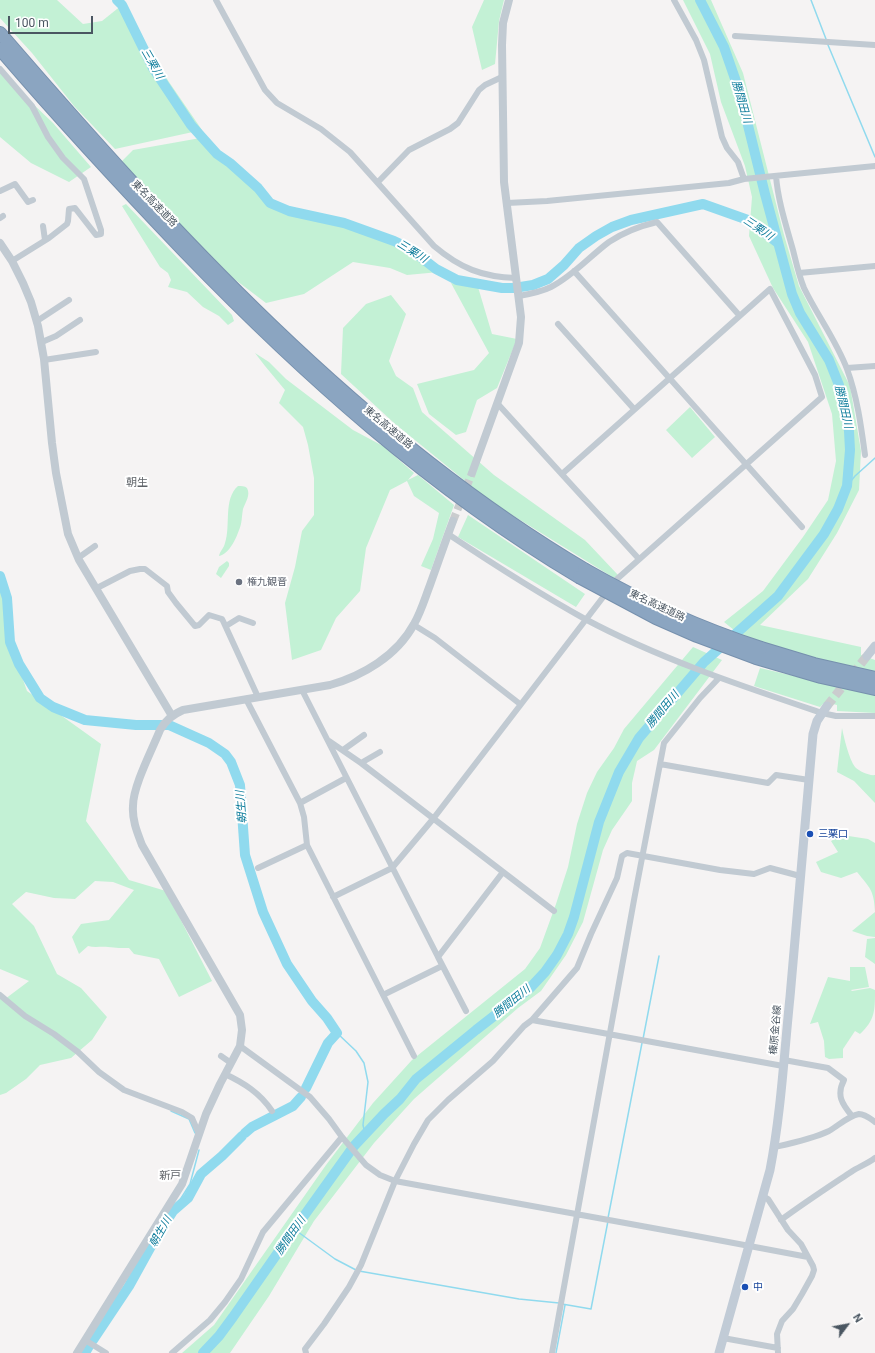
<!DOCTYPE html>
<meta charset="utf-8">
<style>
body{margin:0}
#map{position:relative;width:875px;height:1353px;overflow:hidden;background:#f5f3f3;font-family:Roboto,sans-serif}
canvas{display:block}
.north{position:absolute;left:827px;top:1305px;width:40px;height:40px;-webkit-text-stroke:3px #fff;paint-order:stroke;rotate:58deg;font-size:11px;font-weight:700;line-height:16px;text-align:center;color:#4a5661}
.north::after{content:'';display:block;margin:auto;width:14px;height:18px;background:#4a5661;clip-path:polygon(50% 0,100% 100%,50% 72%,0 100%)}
.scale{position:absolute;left:8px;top:16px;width:85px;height:18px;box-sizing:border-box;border:2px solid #4a5661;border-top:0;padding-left:5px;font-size:12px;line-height:14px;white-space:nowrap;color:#4a5661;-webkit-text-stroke:3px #fff;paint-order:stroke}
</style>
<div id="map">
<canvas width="875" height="1353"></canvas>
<div class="north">N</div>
<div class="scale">100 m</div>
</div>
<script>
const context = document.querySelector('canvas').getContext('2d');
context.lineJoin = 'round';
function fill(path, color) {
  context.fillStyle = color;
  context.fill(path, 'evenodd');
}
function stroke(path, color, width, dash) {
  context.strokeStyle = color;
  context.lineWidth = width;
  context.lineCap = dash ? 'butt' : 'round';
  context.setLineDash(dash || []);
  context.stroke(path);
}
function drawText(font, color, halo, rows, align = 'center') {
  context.font = font + ' Roboto,"Noto Sans JP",sans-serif';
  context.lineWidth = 4;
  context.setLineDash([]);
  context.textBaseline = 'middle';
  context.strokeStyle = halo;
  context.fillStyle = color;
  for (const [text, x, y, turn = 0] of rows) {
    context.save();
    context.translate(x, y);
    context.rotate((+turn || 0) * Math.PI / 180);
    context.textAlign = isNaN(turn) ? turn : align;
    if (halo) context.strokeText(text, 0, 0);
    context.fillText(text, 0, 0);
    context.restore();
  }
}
const green = new Path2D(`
 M0 0H57L83 24 102 21 122 5 169 82 202 130 115 149 74 106 32 53 0 18Z
 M484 0H504L499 21 495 64 482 70 472 27Z
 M683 0H711L743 73 784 235 799 286 850 386 861 451 859 490 837 533 808 579 760 625 861 647V655L875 660V673L828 663 745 639 724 622 763 591 803 537 828 500 836 461 832 414 808 342 773 288 749 236 752 197 745 166 721 102 710 54Z
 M0 67 30 101 53 123 91 167 69 182 31 163 0 137Z
 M206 137 230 163 282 211 330 220 391 238 439 272 407 275 390 268 353 262 304 294 266 303 233 278 141 184 122 161 133 150Z
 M126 204 232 315 234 321 228 325 219 316 203 307 187 292 168 287 171 280 168 273 160 267 122 206Z
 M451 283 478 287 492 334 517 339 497 388 477 400 466 432 456 435 429 414 417 384 474 370 489 353Z
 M391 295 406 314 389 361 396 376 413 388 422 412 494 475 585 540 618 575 614 578 491 502 394 423 341 374 343 328 366 304Z
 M255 353 269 362 286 379 353 430 383 446 414 473 408 480 418 475 454 505 431 570 421 566 433 539 439 513 414 496 407 481 390 490 366 548 360 591 336 618 321 650 292 660 285 603 295 567 302 531 314 515V478L308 445 303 427 279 403 285 390 265 366Z
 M690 407 715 437 692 458 666 430Z
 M238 486C241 486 245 486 247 488 251 495 245 503 243 509 242 514 242 519 241 524 238 535 230 554 219 556 220 551 224 548 225 543 231 526 223 499 238 486Z
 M468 515 585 594 576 607 458 537Z
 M227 561 229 563V566L221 578 216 574 219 567Z
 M0 575 5 585V629L27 691 101 744 86 821 129 880 166 891 212 981 179 997 159 959 134 954 129 948C122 948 116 948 108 947 102 946 95 948 88 946L79 954 72 937 81 924 109 920 134 890 113 882 95 881 75 899 54 898 26 892 12 904 34 926 57 974 81 988 107 1017 92 1040 71 1058 40 1065 26 1079 6 1093 0 1095V999H5L29 981 0 969Z
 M693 647 722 660 654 750 637 761 632 783V801L612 830 603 850 583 922 566 955 541 991 518 1008 414 1099 374 1143 314 1221 269 1296 230 1353H182L214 1325 326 1165 373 1103 412 1060 525 969 540 948 556 904 568 867 577 824 587 793 597 772 614 748 624 729Z
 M760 668 875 695V713L837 711V705L825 702 820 707 754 686Z
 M842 728C844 738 849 759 855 767 859 771 869 776 875 775V803L854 781 837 772Z
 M842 835 868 839 875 843V937L867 936 852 931 875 912C874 890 870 888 857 872L841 878 821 872 816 862 838 852 831 841Z
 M875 938V964L865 957 867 939Z
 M850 967H865L869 987 851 990 852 991 870 988 875 990C875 1011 875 1020 860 1034L855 1031 843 1049V1058L829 1059 825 1057 824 1041 818 1022 810 1024 828 977 850 981Z`);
const stream = new Path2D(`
 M811 0 826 39
 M828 45 875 157
 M847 486 855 476 875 458
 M337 1033 356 1051 364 1063 368 1082 363 1125 365 1134
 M643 1039 659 956
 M171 1111 189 1119 195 1133
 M173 1211 190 1184 199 1150
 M608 1218 642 1043
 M294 1229 335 1259 356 1270
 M359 1271 519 1299 559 1303
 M562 1304 591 1309 608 1221
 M556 1353 565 1305`);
const river = new Path2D(`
 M117 0 122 5 153 68 191 125 217 154 230 163 258 188 270 203 289 211 344 223 394 241 409 248 436 269 457 280 502 288H514L533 285 548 279 564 265 579 248 596 236 612 227 631 220 703 204 748 220 778 243
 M0 576 7 598 10 642 19 664 40 698 53 707 85 720 136 725H169L209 743 225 754 231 762 240 785 245 855 263 912 287 964 312 1001 327 1018 337 1033 328 1043 306 1088
 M245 1133 252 1127 293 1106 301 1097
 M93 1340 129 1286 155 1239 173 1211 188 1198 201 1174 222 1156 242 1136
 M85 1353 89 1346
 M203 1353 219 1336 233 1317 286 1241 354 1146 384 1114 400 1099 416 1079 476 1030 530 988 545 972 557 955 568 934 574 917 599 822 619 772 639 738 704 662 778 596 824 534 838 509 847 486 850 450 849 431 839 385 829 360 800 313 792 294 765 194 740 93 724 47 700 0`);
const tertiaryTunnel = new Path2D(`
 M453 521 472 473`);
const secondaryTunnel = new Path2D(`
 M827 706 867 656`);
const minor = new Path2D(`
 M216 0 265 90 277 103 321 129 350 152 434 246C460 268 482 277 516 278
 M674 0 696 40 704 60 722 137 727 148 738 162 744 179
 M735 36 875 45
 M0 69 32 106 48 137 63 158 84 179 101 230V234L96 235 75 208 69 209 68 221 67 224 49 238 12 261
 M776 176C778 201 786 225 793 250 796 262 799 276 804 288 817 315 836 340 847 369 857 396 861 425 865 455
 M378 182 409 150 450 129 458 123 479 90 485 85 502 77
 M0 191 15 184 28 202 33 200
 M507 203 547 201 729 183 744 179 875 166
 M0 218 3 216
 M43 226 45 240
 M574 271 802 527
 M799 273 875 266
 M519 296C530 294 541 292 551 287 573 276 590 256 609 242 624 232 640 226 657 222L739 315
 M37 321 69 300
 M558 324 634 409
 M42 342 56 336 80 320
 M44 360 96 352
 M847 368 875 366
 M497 403 639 559
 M448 534C493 564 538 593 585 619 660 659 742 686 822 713L836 716H875
 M78 558 95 546
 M97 588 130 571 140 569H145L167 586 168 592 176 603 195 626 199 625 209 615 222 619 224 623 258 697
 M414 625 435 638 520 704
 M226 626 239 618 253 623
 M302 690 438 957
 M246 699 300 803 304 817 307 845 414 1056
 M329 741 361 763 554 911
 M343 750 364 735
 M361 763 380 752
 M660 764 768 783 776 775 809 780
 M300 803 346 778
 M258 868 307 845
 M333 897 392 868 433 819 617 579 822 397 815 375 770 289 562 474
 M0 995 25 1016 54 1034 78 1052 99 1072 124 1090 182 1112 192 1118 199 1134
 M383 995 442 966
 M466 1011 438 957 503 872
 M532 1020 783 1066
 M240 1046 310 1097 329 1119 342 1137 366 1165 380 1175 395 1181 691 1235 808 1257
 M221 1056 231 1063
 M784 1060 828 1068 844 1080C836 1095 842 1104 852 1116
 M225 1074C244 1083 260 1093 272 1111
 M775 1147C793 1143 812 1139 829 1131 838 1126 848 1116 859 1114 865 1114 871 1119 875 1122
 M763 1196 768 1199 788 1230 801 1244 813 1266 814 1270 812 1276 802 1294 793 1309 782 1321 777 1334 778 1353
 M781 1220C804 1203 827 1188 851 1172 858 1167 867 1164 875 1158
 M723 1338 778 1348
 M85 1340 106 1353
 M172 1353 210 1320 225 1302 241 1279 263 1232 342 1137
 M306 1353 305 1349 324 1324 349 1287 361 1265 395 1181 414 1144 428 1120 448 1100 493 1061 524 1026 532 1020 577 968 591 934 617 878 622 856 627 853 720 870 754 874 770 868 800 876
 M552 1353 634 900 664 743 700 698 719 678`);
const tertiary = new Path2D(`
 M0 243 12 261 23 283 31 302 38 326 44 359 52 443 56 473 68 534 79 560 172 716
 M472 473 519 343 521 317 504 182 502 45 503 23 509 0
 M77 1353 182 1184 206 1114 220 1084 240 1046 242 1030 240 1015 142 845C137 832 132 820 133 806 133 786 152 750 160 730 166 720 172 715 183 710L330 685C362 676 397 656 414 624 421 612 425 598 430 585 438 563 445 542 453 521`);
const secondary = new Path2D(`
 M867 656 875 646
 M719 1353 770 1170C781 1113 784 1055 790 997 798 909 805 822 813 734L817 721 827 706`);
const motorway = new Path2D(`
 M0 33C171 231 358 435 584 569
 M0 49C59 118 121 185 184 251 303 374 431 489 579 577
 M761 648 814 664 875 678
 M756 658 821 677 875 689`);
const motorwayBridge = new Path2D(`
 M584 569C640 601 700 628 761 648
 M579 577 656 618 697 636 756 658`);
const markers = [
 [239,582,4,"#6b7280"],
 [810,834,4,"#1a4fb4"],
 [745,1287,4,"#1a4fb4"]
];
const streetNames = [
 ["東名高速道路",154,204,46],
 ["東名高速道路",388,428,40],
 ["東名高速道路",657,606,25],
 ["榛原金谷線",776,1030,-85]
];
const worshipNames = [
 ["権九観音",247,582]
];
const transitNames = [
 ["三栗口",818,834],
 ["中",753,1287]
];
const waterNames = [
 ["三栗川",152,64,60],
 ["勝間田川",741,102,74],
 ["三栗川",758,229,34],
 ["三栗川",412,252,32],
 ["勝間田川",843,407,77],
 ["勝間田川",663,710,-50],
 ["朝生川",242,807,-94],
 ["勝間田川",512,1002,-39],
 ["朝生川",161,1232,-60],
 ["勝間田川",291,1236,-55]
];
const neighbourhoodNames = [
 ["朝生",137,483],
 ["新戸",170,1176]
];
fill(green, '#c3f1d5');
stroke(stream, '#90daee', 1.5);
stroke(river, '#90daee', 10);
stroke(tertiaryTunnel, '#caccce', 8, [8, 4]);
stroke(secondaryTunnel, '#caccce', 9, [9, 4.5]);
stroke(motorway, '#7690ad', 14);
stroke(minor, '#c1cad2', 6);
stroke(tertiary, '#c1cad2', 8);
stroke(secondary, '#c1cbd6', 9);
stroke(motorway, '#8ba5c1', 12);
stroke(motorwayBridge, '#7690ad', 14, []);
stroke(motorwayBridge, '#8ba5c1', 12);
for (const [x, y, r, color] of markers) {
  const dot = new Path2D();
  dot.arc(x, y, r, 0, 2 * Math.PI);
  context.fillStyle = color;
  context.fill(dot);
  stroke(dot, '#fff', 1.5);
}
drawText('10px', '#4a5661', '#fff', streetNames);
drawText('10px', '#5b616d', '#fff', worshipNames, 'left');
drawText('10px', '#164399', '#fff', transitNames, 'left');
drawText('italic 11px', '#0c7c9b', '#fff', waterNames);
drawText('11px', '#5f6368', '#fff', neighbourhoodNames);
</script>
